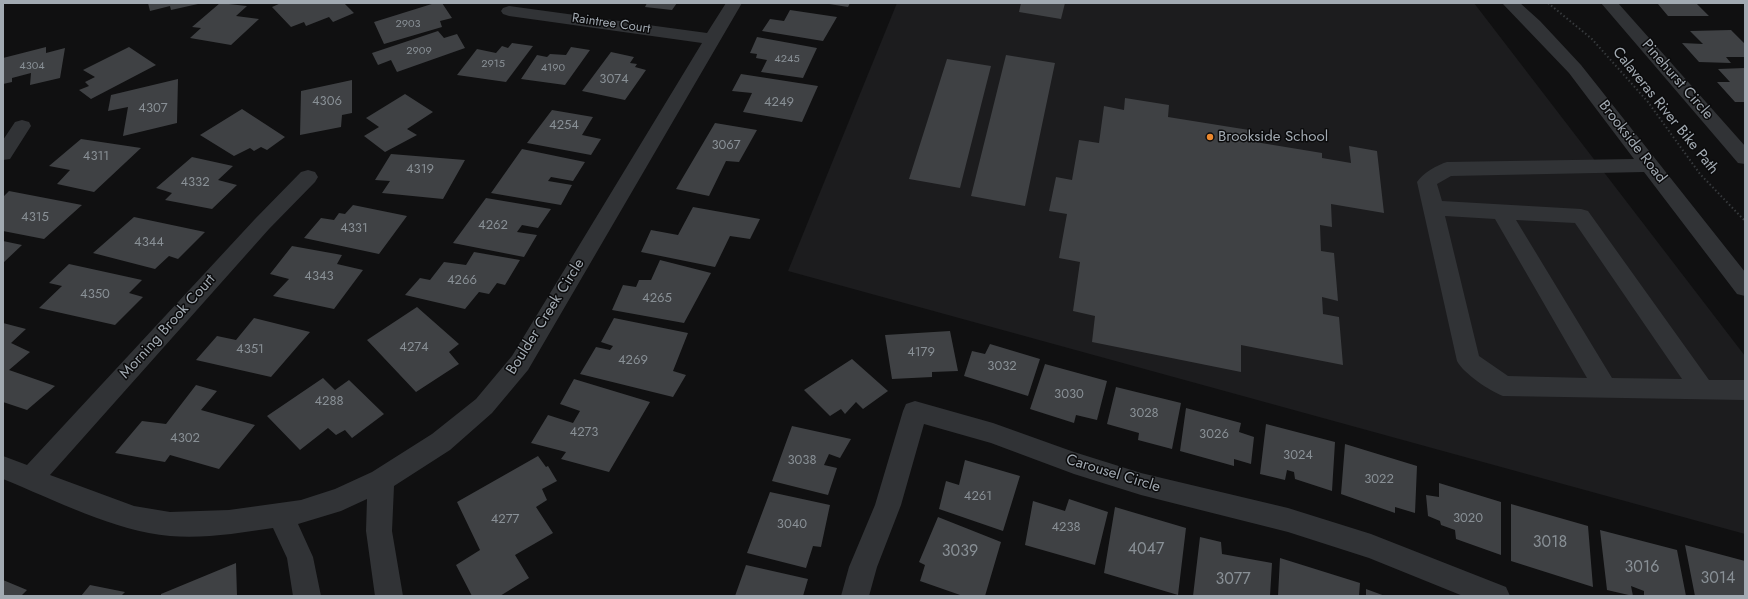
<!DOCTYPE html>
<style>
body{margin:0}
#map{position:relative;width:1748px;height:599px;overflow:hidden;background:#101011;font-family:Jost,sans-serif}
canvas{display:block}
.frame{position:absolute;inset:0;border:4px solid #a2aab2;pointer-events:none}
</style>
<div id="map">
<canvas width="1748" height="599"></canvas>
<div class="frame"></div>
</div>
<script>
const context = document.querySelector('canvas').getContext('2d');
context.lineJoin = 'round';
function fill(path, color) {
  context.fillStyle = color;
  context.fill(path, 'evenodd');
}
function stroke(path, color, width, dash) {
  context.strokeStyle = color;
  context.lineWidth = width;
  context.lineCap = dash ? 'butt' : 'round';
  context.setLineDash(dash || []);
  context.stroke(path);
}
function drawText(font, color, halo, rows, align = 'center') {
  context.font = font + ' Jost,sans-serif';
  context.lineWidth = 3;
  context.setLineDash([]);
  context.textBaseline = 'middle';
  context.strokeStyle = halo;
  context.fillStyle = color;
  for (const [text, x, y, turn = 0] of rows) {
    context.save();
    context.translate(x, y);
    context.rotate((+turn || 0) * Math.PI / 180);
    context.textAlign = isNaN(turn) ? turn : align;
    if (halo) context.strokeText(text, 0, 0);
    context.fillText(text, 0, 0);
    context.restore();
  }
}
const built = new Path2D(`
 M897 3H1474L1745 356V534L788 271Z`);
const building = new Path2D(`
 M148 3H198V4L171 10 170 6 150 11Z
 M220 3 247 6 236 16 259 19 231 45 190 38 201 28 192 27Z
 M281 3H344L354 13 333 22 329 17 306 26 304 22 291 27 272 7Z
 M435 3H442L452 18 440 21 442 27 384 44 374 22Z
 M647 3H677L672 10 645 7Z
 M823 3H850L848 7Z
 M1021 3H1065L1061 19 1019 12Z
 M1652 3H1696L1709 16H1668L1658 4Z
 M790 10 837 17 823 41 762 31 770 19 784 21Z
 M1731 30 1745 44V57H1726L1731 63 1699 62 1682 43 1703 44 1690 31Z
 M438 31 444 38 457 34 465 48 397 72 391 60 378 65 372 53Z
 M757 37 817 48 803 78 761 72 767 60 756 58 757 54 750 53Z
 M512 43 533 46 506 82 457 75 477 49 496 53 502 46 508 48Z
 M46 47V53L65 48 60 78 30 85 31 73 12 78V82L3 84V58Z
 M129 47 156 65 91 99 79 90 89 86 85 82 95 77 83 70Z
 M571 47 590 50 565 85 521 79 537 55 547 57 550 54 566 55Z
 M611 52 634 57 630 63 637 64 635 67 646 70 625 100 582 91Z
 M1006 55 1055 63 1025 206 971 196Z
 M947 59 991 66 960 188 909 179Z
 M1745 68V102H1735L1717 82H1730L1718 69Z
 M741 74 818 86 802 122 743 112 752 93 732 91Z
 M178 79 177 123 123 136 128 107 108 111 111 95Z
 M352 80V113L342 115 341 127 300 135 301 91Z
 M405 94 433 112 407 129 417 135 385 152 364 136 379 127 366 118Z
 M1125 98 1169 105 1168 117 1249 130V141L1322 153V158L1351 163 1349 146 1377 151 1384 213 1331 204 1332 227 1320 225 1321 251 1334 253 1338 301 1322 297 1323 314 1339 317 1343 365 1241 345V372L1092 342 1095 316 1073 311 1080 262 1059 258 1067 214 1049 211 1056 177 1072 180 1079 140 1099 143 1104 106 1124 110Z
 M242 109 285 137 267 150 261 147 254 151 250 148 234 156 200 135Z
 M552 110 593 117 582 135 601 139 591 155 527 143Z
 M715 123 757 130 739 162 726 161 709 196 676 189Z
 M81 139 141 148 94 192 57 184 70 170 49 166Z
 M522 149 585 162 573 181 551 177 548 181 572 185 561 205 491 193Z
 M391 154 465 160 443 199 382 193 390 181 375 180Z
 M192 157 233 166 218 180 237 185 212 209 165 200 172 193 156 188Z
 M9 191 82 205 44 239 3 231V197Z
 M486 198 551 209 538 228 522 225 517 232 537 235 524 257 453 243Z
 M353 205 407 216 379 254 304 238 321 218 334 220 339 213 345 214Z
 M693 207 760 219 750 239 730 236 715 267 641 252 651 230 678 235Z
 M134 217 205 232 178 259 169 256 155 269 93 253Z
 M3 241 22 245 3 263Z
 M292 246 342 255 337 264 363 270 334 309 273 296 289 279 270 274Z
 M474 252 520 260 505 285 497 283 489 294 479 292 465 309 405 295 420 278 430 280 444 262 466 265Z
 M660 260 711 273 684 323 612 310 623 285 636 287 639 280H651Z
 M69 264 142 280 129 293 143 297 115 325 39 308 62 286 49 283Z
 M417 307 459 344 449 352 459 364 416 392 367 340Z
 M254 318 310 332 271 377 196 360 217 336 236 340Z
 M614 318 688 333 673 371 686 375 673 397 580 374 596 347 610 350 613 346 601 342Z
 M3 323 26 329 11 343 30 352 9 370 55 386 27 410 3 402Z
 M950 331 958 371 932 372V377L892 379 885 335Z
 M990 344 1040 359 1028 396 964 376 972 351 985 354Z
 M852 359 888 391 863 409 856 402 845 414 841 409 830 416 804 390Z
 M1045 364 1107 381 1097 420 1076 415 1074 423 1030 409Z
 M323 378 335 390 349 380 384 414 352 438 345 430 336 435 328 428 300 450 267 416Z
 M574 379 650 402 609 472 561 459 566 452 531 443 548 415 573 423 580 411 560 404Z
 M196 385 217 391 201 410 255 425 219 469 170 455 165 462 115 453 142 421 166 424Z
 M1116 387 1181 403 1172 449 1138 440 1139 433 1107 424Z
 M1186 408 1241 423 1239 432 1254 437 1251 464 1234 459V466L1180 451Z
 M1266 424 1335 442 1332 491 1295 479 1294 472 1287 470 1285 480 1260 474Z
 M792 426 851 439 840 458 829 454 824 465 837 468 828 495 772 481Z
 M1345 444 1417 466 1415 513 1395 507V513L1341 494Z
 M538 456 546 467 548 466 557 481 542 489 547 500 536 507 553 533 515 555 529 578 500 596H472L456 565 480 550 457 502Z
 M965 460 1020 476 1003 531 939 509 946 481 959 485Z
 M1439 483 1501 502V555L1456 539 1455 530 1441 525 1440 521 1428 516 1426 495 1439 497Z
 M770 492 830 505 821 547 813 546 806 568 747 553Z
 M1069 499 1108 512 1095 565 1025 545 1033 501 1065 511Z
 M1511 504 1588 526 1593 587 1511 561Z
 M1115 507 1186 528 1178 595 1104 573Z
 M938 517 1001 542 985 596H963L920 581 925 565 919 562Z
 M1600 530 1677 550 1686 596H1646L1644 595V591L1631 586 1633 596 1607 590Z
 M1200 537 1221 542 1222 554 1272 563 1270 596H1193Z
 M1685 545 1745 561V596H1695Z
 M1280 558 1360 583 1359 596H1278Z
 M236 563 237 596H161V594Z
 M746 565 808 579 803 596H735Z
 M3 580 27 590 21 596H3Z
 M90 585 125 592 121 596H81Z
 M1366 589 1385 596H1366Z`);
const path = new Path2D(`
 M1548 3 1592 39 1648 102 1700 174 1745 221`);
const minor = new Path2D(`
 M726 3H742L528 370 492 413 450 450 394 486 392 531 403 596H375L366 531 367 499 341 511 298 524 313 557 321 596H293L287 558 273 528C239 533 204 539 170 536 114 531 55 500 3 479V456L27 465 255 219 301 172 308 170 315 172 318 177 315 182 269 229 50 475 134 506 170 512 229 510 301 500 335 489 372 472 432 434 476 399 512 356 702 43 509 16 503 14 501 11 503 8 509 6 707 33Z
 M1502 3H1520L1540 21 1581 65 1745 272V296L1737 294 1644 172 1451 176 1437 184 1442 201 1581 209 1588 211 1709 380H1745V400L1503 396C1490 391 1464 374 1457 361L1417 182C1423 173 1437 165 1447 162L1634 159 1569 73ZM1445 216 1495 219 1587 378 1508 376 1479 356ZM1516 220 1575 223 1682 379 1612 378Z
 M1601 3H1618L1745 146V164L1738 163Z
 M22 120 29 122 31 126 10 159 3 160V140L15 122Z
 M915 401 993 423 1074 452 1141 473 1288 508 1371 534 1506 587 1510 596H1463L1369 558 1288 532 1141 495 1074 474 991 443 924 424 901 505 877 567 869 596H841L849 567 875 505 903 411 906 404Z`);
const markers = [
 [1210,137,4,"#eb882e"]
];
const farNumbernames = [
 ["2903",408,24],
 ["2909",419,51],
 ["4245",787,59],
 ["2915",493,64],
 ["4304",32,66],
 ["4190",553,68]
];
const farStreetnames = [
 ["Raintree Court",611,24,8]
];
const numberNames = [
 ["3074",614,80],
 ["4306",327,102],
 ["4249",779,103],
 ["4307",153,109],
 ["4254",564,126],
 ["3067",726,146],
 ["4311",96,157],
 ["4319",420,170],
 ["4332",195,183],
 ["4315",35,218],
 ["4262",493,226],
 ["4331",354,229],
 ["4344",149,243],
 ["4343",319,277],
 ["4266",462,281],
 ["4350",95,295],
 ["4265",657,299],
 ["4274",414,348],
 ["4351",250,350],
 ["4179",921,353],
 ["4269",633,361],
 ["3032",1002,367],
 ["3030",1069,395],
 ["4288",329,402],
 ["3028",1144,414],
 ["4273",584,433],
 ["3026",1214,435],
 ["4302",185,439],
 ["3024",1298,456],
 ["3038",802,461],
 ["3022",1379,480],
 ["4261",978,497],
 ["3020",1468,519],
 ["4277",505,520],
 ["3040",792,525],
 ["4238",1066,528]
];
const streetNames = [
 ["Pinehurst Circle",1677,80,49],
 ["Calaveras River Bike Path",1665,111,51],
 ["Brookside Road",1632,142,52],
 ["Boulder Creek Circle",546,317,-58],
 ["Morning Brook Court",168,327,-48],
 ["Carousel Circle",1113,474,17]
];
const poiNames = [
 ["Brookside School",1218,137]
];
const nearNumbernames = [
 ["3018",1550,543],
 ["4047",1146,550],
 ["3039",960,552],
 ["3016",1642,568],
 ["3014",1718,579],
 ["3077",1233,580]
];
fill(built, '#1c1c1e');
fill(building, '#3f4144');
stroke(path, '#373a3d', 2, [1.5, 2.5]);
fill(minor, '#313336');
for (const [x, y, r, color] of markers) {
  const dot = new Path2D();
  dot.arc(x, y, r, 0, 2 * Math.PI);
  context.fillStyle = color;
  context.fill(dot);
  stroke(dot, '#0b0b0c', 1.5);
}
drawText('11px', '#899096', null, farNumbernames);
drawText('13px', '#a2aab2', '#0b0b0c', farStreetnames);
drawText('13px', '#899096', null, numberNames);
drawText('15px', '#a2aab2', '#0b0b0c', streetNames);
drawText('15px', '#a2aab2', '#0b0b0c', poiNames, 'left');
drawText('16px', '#899096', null, nearNumbernames);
</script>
